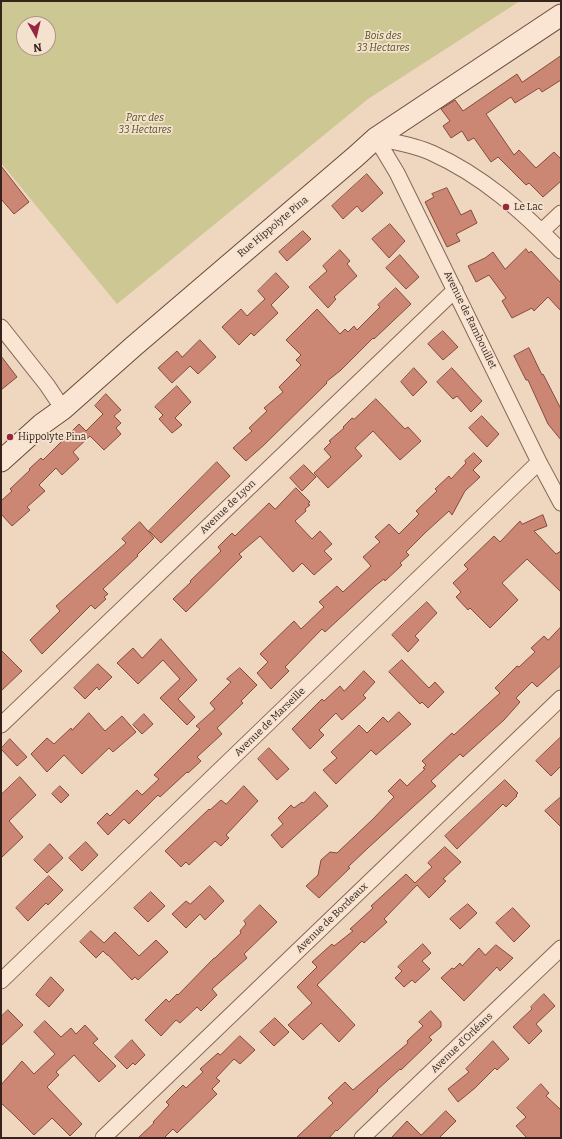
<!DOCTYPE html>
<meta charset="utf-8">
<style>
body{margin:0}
#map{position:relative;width:562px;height:1139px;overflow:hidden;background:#eed6bf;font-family:Bitter,serif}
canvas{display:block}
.frame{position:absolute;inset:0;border:2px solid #36231c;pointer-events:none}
.north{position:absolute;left:16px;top:16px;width:40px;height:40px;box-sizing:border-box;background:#f5e2ce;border:1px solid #a99687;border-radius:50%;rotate:172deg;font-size:11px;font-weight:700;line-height:16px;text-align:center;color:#36231c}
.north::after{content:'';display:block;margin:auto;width:14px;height:18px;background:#95273e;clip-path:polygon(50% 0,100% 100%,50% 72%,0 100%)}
</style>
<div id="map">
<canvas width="562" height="1139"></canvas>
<div class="frame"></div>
<div class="north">N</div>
</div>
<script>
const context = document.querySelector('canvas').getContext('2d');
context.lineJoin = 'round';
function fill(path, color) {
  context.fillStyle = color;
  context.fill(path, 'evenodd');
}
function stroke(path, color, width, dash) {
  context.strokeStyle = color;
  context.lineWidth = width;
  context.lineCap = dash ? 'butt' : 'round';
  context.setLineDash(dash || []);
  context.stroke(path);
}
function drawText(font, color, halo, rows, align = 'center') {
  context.font = font + ' Bitter,serif';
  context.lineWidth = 3.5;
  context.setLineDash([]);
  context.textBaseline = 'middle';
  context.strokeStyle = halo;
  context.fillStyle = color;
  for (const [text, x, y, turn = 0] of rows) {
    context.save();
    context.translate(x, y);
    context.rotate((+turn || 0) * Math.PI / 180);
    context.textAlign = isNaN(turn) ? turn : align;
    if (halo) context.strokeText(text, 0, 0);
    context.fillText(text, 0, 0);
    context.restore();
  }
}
const green = new Path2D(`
 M1 1H520L368 99 117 304 1 163ZM24 24H48V48H24Z`);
const building = new Path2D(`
 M561 56V80L542 92 539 88 515 103 511 97 486 114 514 155 519 150 536 168 554 152 561 159V181L543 197 529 183 526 185 498 157 491 162 474 138 468 141 462 131 451 138 443 126 450 121 441 109 455 100 463 111 517 74 522 82Z
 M1 166 29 202 14 214 1 199Z
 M367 174 383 193 362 212 357 206 343 219 332 206Z
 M447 188 461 215 471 210 477 223 456 234 460 241 447 247 425 202 434 197 432 194Z
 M390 224 405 241 389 258 372 239Z
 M303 231 311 239 287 261 279 252Z
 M526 249 529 253 531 251 561 283V311L548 297 534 311 532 308 512 318 502 301 506 298 489 275 476 282 468 266 485 258 493 252 505 269Z
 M340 250 350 261 347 264 357 276 334 297 336 299 328 308 309 287 327 271 323 266Z
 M400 255 419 277 406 289 386 268Z
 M276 273 289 287 271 305 278 313 254 336 251 333 239 345 222 327 241 309 247 316 265 299 258 291Z
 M396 288 411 304 374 339 373 338 341 370 326 382 327 383 264 445 246 461 233 448 252 431 249 428 267 411 264 408 283 392 279 387 301 365 296 360 301 355 286 340 317 309 340 334 345 329 348 332 354 326 357 330 380 307 378 305Z
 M443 331 458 347 443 360 428 344Z
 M200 340 216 357 198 374 190 366 172 383 158 368 177 351 182 357Z
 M529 348 542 375 543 374 561 409V440L548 424 528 380H526L514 356Z
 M1 356 17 377 1 390Z
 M414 368 427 382 413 396 401 382Z
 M452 368 482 401 471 412 457 396 453 399 437 382Z
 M177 386 191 402 175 418 182 425 172 433 159 419 163 415 155 407Z
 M106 394 121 410 114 416 121 423 116 428 121 434 104 450 90 436 73 452 79 459 62 475 56 468 39 485 45 491 27 507 30 510 12 526 1 514V501L12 491 10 489 30 470 29 469 41 458 43 460 79 424 86 431 103 414 95 406Z
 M376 399 405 429 408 427 421 441 400 460 373 431 355 448 362 456 328 488 314 473 331 457 324 449 331 442 329 441 344 428 343 427 352 418 354 419Z
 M482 416 499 434 487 447 469 428Z
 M474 453 482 461 473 470 480 477 465 491 452 515 449 511 426 532 406 552 409 555 400 563 402 565 385 581 384 579 375 586 325 632 322 629 285 667 289 671 271 689 257 673 268 662 260 654 294 621 301 629 324 607 319 602 337 586 343 592 371 566 363 557 380 542 375 537 389 524 399 534 419 514 416 511 437 491 435 489 449 476 451 479 466 463 465 461Z
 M217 462 230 476 161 543 149 531Z
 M304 465 316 477 302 491 290 478Z
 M296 488 310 502 308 504 310 505 305 509 306 511 295 521 312 539 320 531 332 544 324 551 332 559 314 575 302 563 293 572 260 536 239 554 242 557 186 612 173 599 191 582 190 581 221 551 218 547 232 533 235 536 269 503 275 509Z
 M543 515 547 526 534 531 556 554 561 551V592L527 559 502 583 518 600 490 628 470 608 468 610 456 597 461 592 453 583 468 569 464 565 494 536 500 542 520 521 522 524Z
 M140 522 154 538 137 555 138 556 103 589 108 594 104 597 106 599 95 609 91 605 42 654 30 640 60 611 56 606 126 543 122 539Z
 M427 602 437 613 415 636 419 640 408 652 392 635Z
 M561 627V665L537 687 532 682 516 698 520 702 504 720 463 757 460 754 431 781 436 786 368 848 348 867 350 868 319 898 306 886 318 875 321 860 330 852 337 853 373 819 394 797 388 791 400 779 407 786 425 769 423 768 426 765 422 761 452 733 454 735 500 693 495 688 517 666 519 667 535 652 531 648 544 636 548 640Z
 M161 639 197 680 178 699 195 717 187 725 160 698 180 679 163 660 138 684 117 663 133 648 142 658Z
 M1 650 22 671 1 691Z
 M402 660 429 688 435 682 444 692 428 708 422 702 420 704 389 672Z
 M98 664 112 677 99 690 97 687 85 699 74 688Z
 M240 668 257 685 241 701 243 703 217 728 222 734 197 757 201 761 188 773 187 772 160 797 158 795 129 824 124 819 108 835 97 823 107 813 110 816 137 790 142 795 159 779 154 775 200 729 196 726 215 709 210 703 231 682 227 679Z
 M364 671 375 682 363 695 366 698 342 720 336 713 319 730 324 735 310 749 292 729 322 699 324 701 340 686 344 691Z
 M399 712 411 724 376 755 371 750 336 784 323 770 337 758 331 752 359 725 367 733 383 717 388 722Z
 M89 713 105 731 122 716 136 732 113 752 109 748 82 774 64 755 47 772 31 754 47 738 54 744 71 728 72 730Z
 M144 714 153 724 142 734 133 725Z
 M561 737V766L551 776 536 761Z
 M10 739 27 757 17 766 1 749Z
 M269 748 289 769 277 780 258 759Z
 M20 777 36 795 9 821 23 837 1 858V795Z
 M505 780 518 793 516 795 517 796 506 807 503 804 457 849 445 836Z
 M60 786 69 795 61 803 52 794Z
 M244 786 258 801 226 835 229 838 221 846 215 841 189 865 186 862 181 867 165 851 209 809 210 810 221 800 226 804Z
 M315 792 328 806 282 848 271 835 283 824 278 818 291 805 294 808 302 802 303 803Z
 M561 797V827L545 811Z
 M86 842 98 855 82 871 69 858Z
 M50 844 63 858 47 873 34 860Z
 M445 847 461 862 443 879 446 881 429 898 417 885 384 919 387 922 364 943 362 941 317 985 355 1025 339 1042 321 1023 303 1040 288 1025 312 1003 297 987 317 967 312 962 332 944 334 946 353 931 350 929 373 908 371 906 406 874 415 883 432 867 428 863Z
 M49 876 63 890 48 905 46 903 28 921 16 908Z
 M210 886 224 901 205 920 200 914 186 928 172 914 186 901 190 904Z
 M151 892 165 906 148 922 134 908Z
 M468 904 477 913 460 929 450 919Z
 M260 905 277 922 244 954 247 958 212 989 217 995 201 1011 197 1007 180 1023 176 1020 161 1036 145 1020 166 999 169 1002 177 994 178 995 214 958H215L241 933 240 931 246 924 244 921Z
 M513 908 530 926 514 942 496 923Z
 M91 931 104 943 115 932 139 956 156 940 168 952 138 980 135 977 132 980 108 955H107L103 951 96 958 80 942Z
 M423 944 431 953 422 961 430 969 415 983 412 980 404 987 395 978 402 971 398 967Z
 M496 945 513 958 500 971 497 967 464 1001 441 978 452 968 454 969 460 963 462 966 479 948 485 955Z
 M51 977 64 990 49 1007 36 995Z
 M544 994 555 1006 536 1024 542 1031 529 1044 513 1027 532 1009 531 1007Z
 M8 1010 23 1025 1 1046V1017Z
 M431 1011 441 1022V1027L429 1037 432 1040 401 1070 400 1069 377 1090 378 1091 337 1131 336 1130 329 1138H296L333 1103 328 1098 345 1082 353 1090 408 1043 407 1041 423 1026 419 1022Z
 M275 1018 289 1032 274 1046 260 1032Z
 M45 1021 61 1037 71 1028 76 1034 85 1025 98 1039 93 1043 116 1066 99 1082 74 1055 56 1072 59 1075 47 1087 82 1124 70 1136 52 1118 34 1135 13 1114 1 1103V1085L22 1061 34 1074 55 1054 34 1032Z
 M240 1036 255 1050 240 1064 234 1059 216 1078 220 1081 212 1089 217 1094 177 1133 173 1129 164 1138H138L154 1123 153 1122 169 1105 166 1102 183 1085 186 1088 203 1072 200 1069 218 1053 220 1055Z
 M132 1040 145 1055 135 1065 133 1063 127 1069 115 1057Z
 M493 1041 509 1059 497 1070 495 1068 475 1088 458 1102 448 1089 469 1072 466 1069Z
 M541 1084 549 1093 546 1096 561 1110V1138H527L516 1126 526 1117 517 1108Z
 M446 1111 456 1121 439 1138H391L407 1121 421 1135Z`);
const street = new Path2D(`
 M376 138 397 173 539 462 561 503
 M376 138C394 142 415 145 432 153 483 176 523 212 561 251
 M542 231 561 213
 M1 327 47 385 63 409
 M1 725 455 290
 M1 981 539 462
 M103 1138 561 698
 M362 1138 561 948`);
const secondary = new Path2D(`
 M1 461 42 424 63 409 134 346 355 157 376 138 561 15`);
const markers = [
 [506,207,4,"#95273e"],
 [10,437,4,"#95273e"]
];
const parkNames = [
 ["Bois des",383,36],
 ["33 Hectares",383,48],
 ["Parc des",145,118],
 ["33 Hectares",145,130]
];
const poiNames = [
 ["Le Lac",514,207],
 ["Hippolyte Pina",18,437]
];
const streetNames = [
 ["Rue Hippolyte Pina",273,227,-40],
 ["Avenue de Rambouillet",470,320,64],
 ["Avenue de Lyon",228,507,-44],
 ["Avenue de Marseille",270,722,-44],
 ["Avenue de Bordeaux",332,918,-44],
 ["Avenue d'Orléans",462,1043,-44]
];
fill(green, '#ccc793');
fill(building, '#cc8774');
stroke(building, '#854b3d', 1);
stroke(street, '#866757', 17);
stroke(secondary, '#68483b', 23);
stroke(street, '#f9e5d2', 15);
stroke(secondary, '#f9e5d2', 21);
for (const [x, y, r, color] of markers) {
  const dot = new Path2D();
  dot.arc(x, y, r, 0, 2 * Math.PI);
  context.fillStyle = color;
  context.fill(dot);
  stroke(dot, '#f5e2ce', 1.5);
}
drawText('italic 10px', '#505222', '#f5e2ce', parkNames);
drawText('10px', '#36231c', '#f5e2ce', poiNames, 'left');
drawText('10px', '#36231c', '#f5e2ce', streetNames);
</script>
